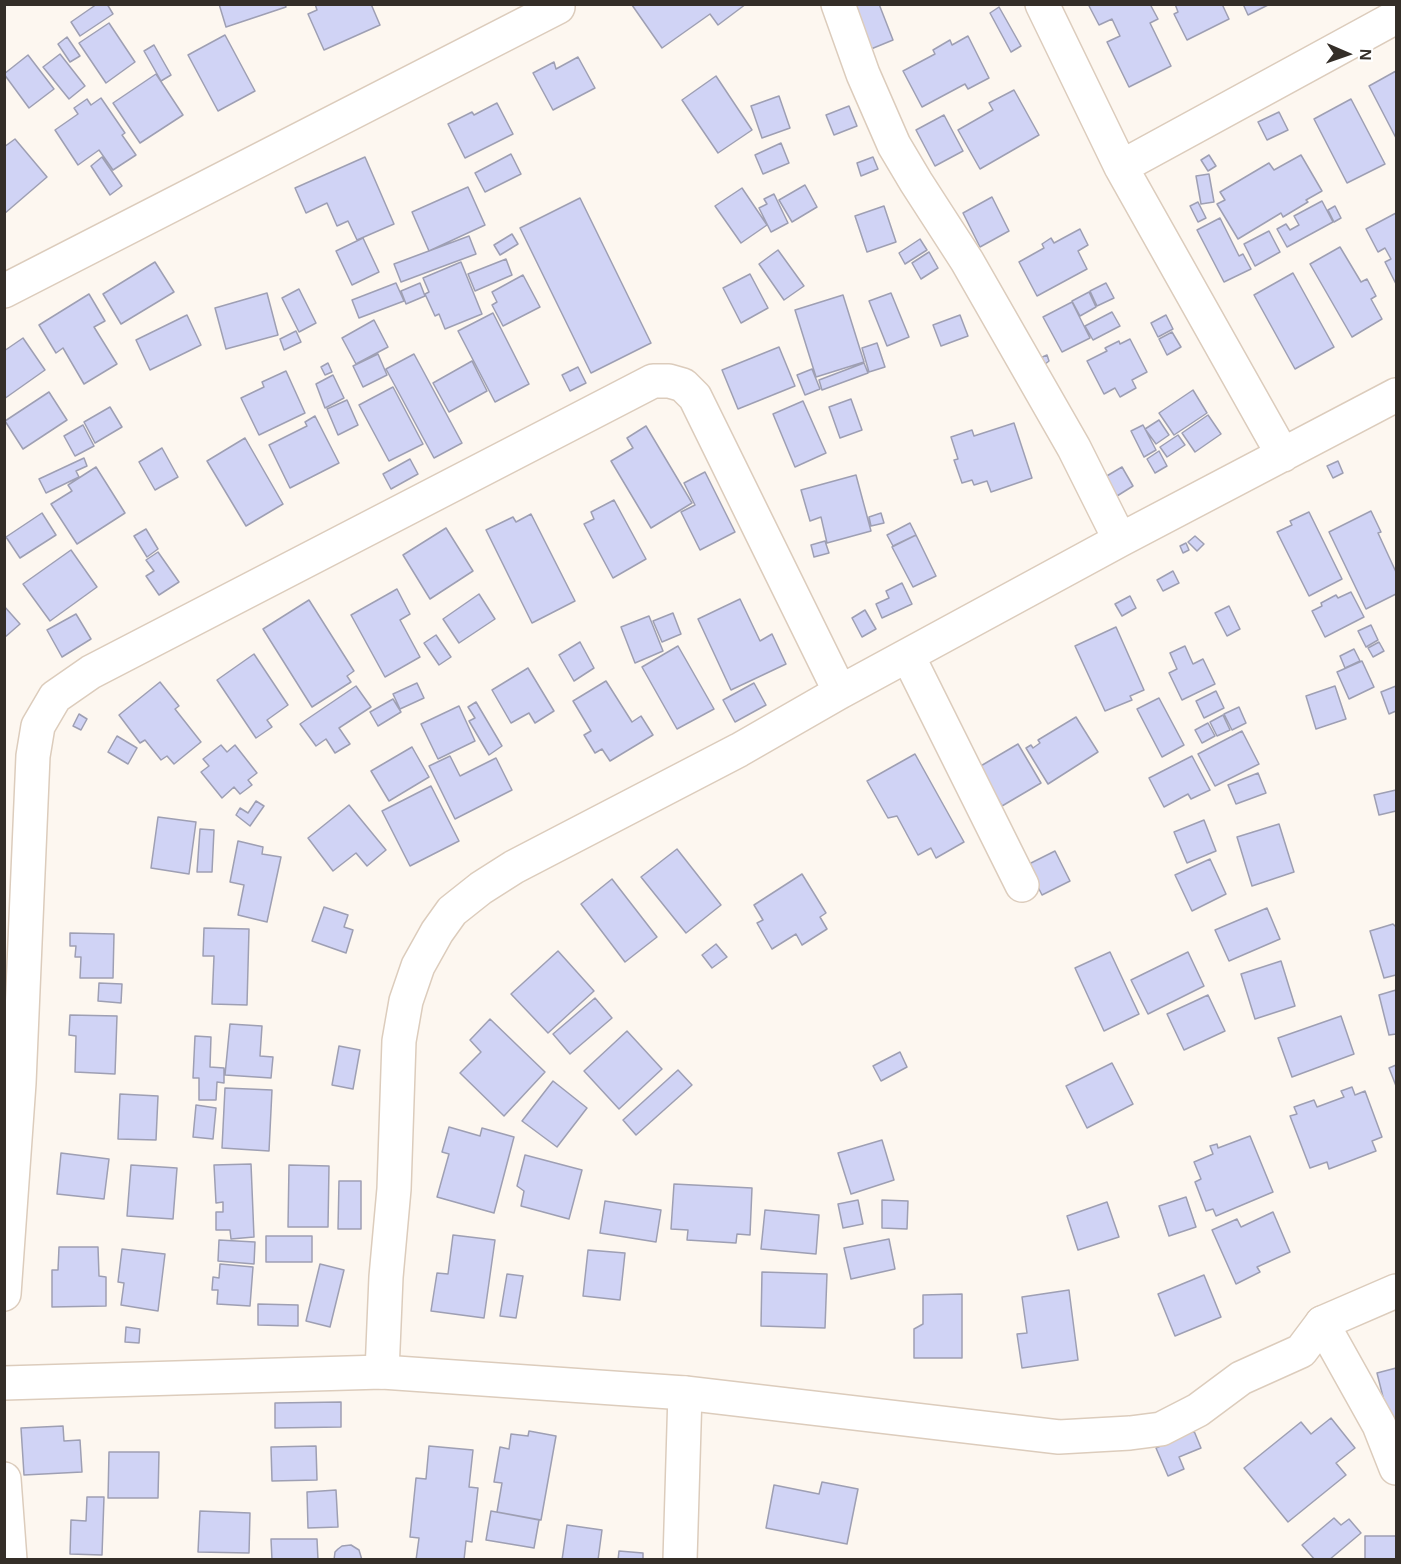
<!DOCTYPE html>
<style>
body{margin:0}
#map{position:relative;width:1401px;height:1564px;overflow:hidden;background:#fdf7f0;font-family:Helvetica,sans-serif}
canvas{display:block}
.frame{position:absolute;inset:0;border:6px solid #342e28;pointer-events:none}
.north{position:absolute;left:1317px;top:24px;width:60px;height:60px;-webkit-text-stroke:4px #fff;paint-order:stroke;rotate:92deg;font-size:16px;font-weight:700;line-height:24px;text-align:center;color:#342e28}
.north::after{content:'';display:block;margin:auto;width:21px;height:27px;background:#342e28;clip-path:polygon(50% 0,100% 100%,50% 72%,0 100%)}
</style>
<div id="map">
<canvas width="1401" height="1564"></canvas>
<div class="frame"></div>
<div class="north">N</div>
</div>
<script>
const context = document.querySelector('canvas').getContext('2d');
context.lineJoin = 'round';
function fill(path, color) {
  context.fillStyle = color;
  context.fill(path, 'evenodd');
}
function stroke(path, color, width, dash) {
  context.strokeStyle = color;
  context.lineWidth = width;
  context.lineCap = dash ? 'butt' : 'round';
  context.setLineDash(dash || []);
  context.stroke(path);
}
const building = new Path2D(`
 M97 4H107L113 14 80 36 71 22Z
 M219 4H285L286 7 226 27Z
 M315 4H371L380 25 324 50 308 14 317 10Z
 M746 4 718 25 710 14 662 48 632 5Z
 M853 4H879L893 40 871 49Z
 M1088 4H1150L1158 19 1150 23 1171 66 1129 87 1107 42 1120 36 1112 19 1099 25Z
 M1175 4H1222L1229 19 1187 40 1174 14 1178 12Z
 M1243 4H1270L1248 15Z
 M999 7 1021 46 1011 52 990 13Z
 M109 23 135 62 106 83 79 43Z
 M225 35 255 91 218 111 188 55Z
 M968 36 989 78 968 89 965 84 922 107 903 71 935 54 933 50 950 40 952 45Z
 M67 37 80 56 70 62 58 44Z
 M154 45 171 75 161 81 144 51Z
 M60 54 85 86 69 99 43 67Z
 M28 55 54 89 29 108 4 74Z
 M578 57 595 88 553 110 533 73 554 62 556 69Z
 M1396 71V138L1369 86Z
 M156 74 183 115 140 143 113 103Z
 M716 76 752 130 718 153 682 100Z
 M1014 90 1039 135 980 169 958 130 993 110 989 103Z
 M779 96 790 128 762 138 751 106Z
 M101 98 125 133 122 135 136 155 113 170 99 150 78 165 55 130 78 114 74 108 87 99 91 105Z
 M1351 99 1385 164 1347 183 1314 119Z
 M497 103 513 134 465 158 448 124 472 112 474 115Z
 M849 106 857 126 834 135 826 115Z
 M1279 112 1288 130 1267 140 1258 122Z
 M944 115 963 151 935 166 916 130Z
 M15 139 47 177 4 214V147Z
 M781 143 789 163 763 174 755 155Z
 M511 154 521 174 485 192 475 173Z
 M1209 155 1216 166 1208 171 1201 160Z
 M1301 155 1322 191 1306 200 1308 202 1283 217 1281 213 1238 239 1217 204 1225 200 1220 192 1269 163 1274 170Z
 M102 157 122 186 110 195 91 166Z
 M365 157 394 224 357 240 348 221 337 226 327 203 306 213 295 188Z
 M873 157 878 169 861 176 857 163Z
 M1209 174 1214 202 1201 204 1196 176Z
 M805 185 817 207 792 222 779 200Z
 M468 187 485 225 429 251 412 212Z
 M742 188 767 225 741 243 715 206Z
 M774 194 788 223 771 232 759 208 767 204 764 199Z
 M992 197 1009 231 980 247 963 213Z
 M580 198 651 343 591 373 520 228Z
 M1322 201 1333 222 1287 247 1277 229 1286 224 1290 230 1299 225 1294 216Z
 M1198 202 1206 218 1198 222 1190 206Z
 M884 206 896 242 867 252 855 216Z
 M1335 206 1341 218 1334 222 1328 210Z
 M1396 213V284L1385 262 1391 259 1385 248 1378 252 1366 229Z
 M1220 218 1239 256 1243 254 1251 269 1224 282 1197 230Z
 M1080 229 1088 245 1078 251 1087 269 1037 296 1019 262 1044 248 1042 244 1051 238 1054 243Z
 M1269 231 1280 252 1255 266 1244 244Z
 M512 234 518 244 500 255 494 245Z
 M469 236 476 254 401 282 394 264Z
 M363 238 379 272 352 285 336 251Z
 M920 239 927 250 905 264 899 253Z
 M1340 247 1361 282 1367 279 1376 296 1371 299 1382 319 1352 337 1310 264Z
 M778 250 804 286 784 300 759 264Z
 M929 252 938 268 921 279 912 263Z
 M506 259 512 275 475 291 468 274Z
 M155 262 174 292 121 324 103 294Z
 M461 262 482 314 445 329 439 314 435 316 425 294 429 292 423 278Z
 M1293 273 1334 347 1295 369 1254 295Z
 M750 274 768 308 741 323 723 288Z
 M523 275 540 307 503 326 492 305 497 302 492 292Z
 M396 283 404 301 359 318 352 300Z
 M420 283 425 296 406 304 401 291Z
 M1106 283 1114 298 1097 306 1090 291Z
 M299 289 316 323 299 332 282 298Z
 M1089 292 1096 307 1080 316 1072 301Z
 M267 293 278 335 226 349 215 308Z
 M891 293 909 337 887 346 869 301Z
 M89 294 105 321 94 327 117 364 84 384 63 348 56 353 39 325Z
 M843 295 864 362 816 377 795 310Z
 M1072 302 1090 338 1062 352 1043 317Z
 M1112 312 1120 326 1093 340 1085 326Z
 M493 313 529 384 495 402 458 331Z
 M187 315 201 345 150 370 136 340Z
 M960 315 968 336 941 346 933 325Z
 M1166 315 1173 329 1158 337 1151 323Z
 M374 320 388 347 356 364 342 338Z
 M296 331 301 342 284 350 280 339Z
 M1172 332 1181 347 1167 355 1159 339Z
 M23 338 45 370 4 399V351Z
 M1130 339 1147 372 1132 380 1136 388 1120 397 1115 388 1104 394 1087 361 1107 351 1105 348 1119 341 1120 344Z
 M877 343 885 367 869 372 862 348Z
 M779 347 795 386 738 409 722 370Z
 M378 354 387 375 363 387 353 366Z
 M414 354 462 443 434 458 386 369Z
 M1047 355 1049 361 1044 365 1040 358Z
 M472 361 487 391 449 412 433 383Z
 M328 363 332 372 325 375 321 367Z
 M864 363 868 373 822 390 819 380Z
 M578 367 586 383 570 391 562 375Z
 M812 369 820 389 805 395 797 375Z
 M286 371 305 413 259 435 241 398 264 387 262 382Z
 M333 375 344 398 325 408 316 384Z
 M393 387 423 444 389 461 359 405Z
 M1193 390 1207 413 1174 435 1159 413Z
 M49 392 67 420 23 449 5 421Z
 M851 399 862 430 840 438 829 407Z
 M347 400 358 425 338 435 327 409Z
 M803 401 826 453 795 467 773 414Z
 M110 407 122 427 95 443 84 422Z
 M1208 415 1221 434 1195 452 1182 433Z
 M315 416 339 463 290 488 269 445 307 426 305 422Z
 M1159 420 1169 435 1156 444 1145 429Z
 M1014 423 1032 478 991 492 987 481 974 485 972 480 962 483 954 460 958 459 951 437 972 430 974 436Z
 M83 425 94 446 75 456 64 436Z
 M1143 425 1156 450 1144 457 1131 431Z
 M646 426 692 503 651 528 611 461 633 448 627 438Z
 M1178 435 1185 445 1167 457 1160 447Z
 M245 438 283 504 246 526 207 461Z
 M162 448 178 477 155 490 139 462Z
 M1159 451 1167 466 1155 473 1147 459Z
 M84 458 87 466 76 471 79 477 46 493 39 479Z
 M410 459 418 474 391 489 383 474Z
 M1338 461 1343 473 1333 478 1327 466Z
 M96 467 125 513 77 544 51 504 72 491 68 485Z
 M1122 467 1133 486 1117 496 1105 477Z
 M705 472 735 532 700 550 681 512 695 505 684 483Z
 M856 475 871 531 827 543 821 517 810 521 801 490Z
 M614 500 646 559 613 578 584 524 594 519 591 512Z
 M1371 511 1381 532 1378 533 1396 572V594L1366 609 1329 532Z
 M1309 512 1342 579 1309 596 1277 532 1292 525 1290 521Z
 M42 513 56 535 20 558 6 537Z
 M881 513 884 523 871 526 869 517Z
 M531 514 575 601 532 623 486 530 513 517 516 522Z
 M910 523 916 535 893 546 887 535Z
 M446 528 473 571 430 599 403 555Z
 M146 529 158 549 147 557 134 536Z
 M916 535 936 576 913 587 892 547Z
 M1195 536 1204 544 1197 551 1188 542Z
 M825 541 829 553 814 557 811 545Z
 M1186 543 1189 550 1183 553 1180 546Z
 M71 550 97 587 50 621 23 584Z
 M158 552 179 582 159 595 146 576 154 571 146 560Z
 M1173 571 1179 583 1163 591 1157 580Z
 M902 583 912 604 882 618 876 604 889 598 886 591Z
 M397 589 410 614 400 620 420 657 385 677 351 615Z
 M1351 592 1364 617 1325 637 1312 611 1322 606 1321 603 1336 595 1338 598Z
 M479 594 495 619 459 643 443 619Z
 M1130 596 1136 608 1122 616 1115 604Z
 M740 599 760 641 772 634 786 664 731 690 698 619Z
 M309 600 354 671 347 676 351 682 312 707 263 629Z
 M4 606 20 624 4 638Z
 M1229 606 1240 629 1227 636 1215 613Z
 M865 610 876 629 862 637 852 618Z
 M673 613 681 634 662 642 653 621Z
 M76 614 91 639 62 657 47 630Z
 M649 616 663 651 635 663 621 627Z
 M1371 625 1378 640 1366 647 1358 631Z
 M1116 627 1144 690 1130 696 1132 700 1105 711 1075 646Z
 M436 635 451 657 439 665 424 643Z
 M580 642 594 668 574 681 559 655Z
 M1379 642 1384 651 1373 657 1368 648Z
 M678 646 714 709 677 729 642 667Z
 M1185 646 1193 664 1203 659 1215 684 1182 700 1169 673 1177 669 1170 653Z
 M1354 649 1360 661 1345 668 1340 656Z
 M254 654 288 705 267 720 272 727 256 738 217 680Z
 M1362 661 1374 687 1349 699 1337 672Z
 M528 668 554 711 535 723 529 713 511 723 492 690Z
 M606 681 632 722 641 716 653 735 610 761 602 749 595 753 584 735 591 731 573 701Z
 M160 682 179 706 175 709 201 742 174 764 167 756 161 760 145 740 140 743 119 715Z
 M417 683 424 698 400 709 393 694Z
 M754 683 766 705 735 722 723 700Z
 M356 686 371 707 339 728 350 744 335 753 326 739 316 746 300 724Z
 M1335 686 1346 719 1316 729 1306 696Z
 M1396 686V711L1389 714 1381 692Z
 M1216 691 1224 708 1204 718 1196 701Z
 M1159 698 1184 745 1162 757 1137 709Z
 M393 699 401 712 378 726 370 712Z
 M476 702 502 746 489 755 469 721 475 718 468 707Z
 M459 706 475 741 438 759 421 724Z
 M1239 707 1246 723 1232 730 1224 714Z
 M79 714 87 719 81 730 73 726Z
 M1223 715 1230 730 1217 736 1210 722Z
 M1076 717 1098 752 1048 784 1026 748 1031 745 1033 748 1040 743 1038 740Z
 M1208 723 1215 736 1202 743 1195 730Z
 M1242 731 1259 764 1215 786 1198 754Z
 M117 736 137 748 128 764 108 752Z
 M1018 744 1041 783 1002 806 979 767Z
 M221 745 227 752 235 745 257 773 248 780 252 785 240 794 234 787 222 798 201 772 209 766 203 759Z
 M412 747 429 777 389 801 371 771Z
 M915 754 964 842 936 858 931 848 918 855 897 816 888 818 867 781Z
 M450 756 460 776 496 758 512 790 455 819 429 766Z
 M1192 756 1210 790 1191 799 1188 794 1164 807 1149 778Z
 M1258 773 1266 793 1236 804 1228 785Z
 M431 786 459 841 410 866 382 811Z
 M1396 790V811L1379 815 1374 795Z
 M256 801 264 806 250 826 236 815 240 808 248 813Z
 M349 805 386 850 367 866 356 853 333 871 308 838Z
 M158 817 196 822 189 874 151 868Z
 M1204 820 1216 851 1187 863 1174 832Z
 M1279 824 1294 872 1252 886 1237 837Z
 M200 829 214 830 212 872H197Z
 M238 841 263 847 262 854 281 857 267 922 238 915 244 885 230 882Z
 M677 849 721 905 686 933 641 877Z
 M1055 851 1070 881 1042 895 1027 865Z
 M1210 859 1226 894 1192 911 1175 875Z
 M802 874 826 913 820 917 827 929 802 945 796 934 772 949 757 923 763 920 754 905Z
 M612 879 657 937 625 962 581 904Z
 M324 907 348 915 344 927 353 930 346 953 312 941Z
 M1267 908 1280 939 1229 961 1215 930Z
 M1393 924 1396 927V975L1384 978 1370 931Z
 M204 928 249 929 247 1005 212 1004 214 956H203Z
 M70 933 114 934 113 978H80L81 957H75L76 946H70Z
 M716 944 727 957 712 968 702 955Z
 M558 951 594 991 548 1033 511 994Z
 M1110 952 1139 1014 1104 1031 1075 968Z
 M1188 952 1204 986 1148 1014 1131 980Z
 M1281 961 1295 1006 1255 1019 1241 974Z
 M99 983 122 984 121 1003 98 1001Z
 M1396 990V1034L1389 1035 1379 995Z
 M1208 995 1225 1031 1184 1050 1167 1014Z
 M595 998 612 1018 570 1054 553 1034Z
 M70 1015 117 1016 115 1074 75 1072 76 1036 69 1035Z
 M1341 1016 1354 1054 1292 1077 1278 1038Z
 M490 1019 545 1072 504 1116 460 1073 481 1052 470 1040Z
 M230 1024 262 1026 260 1056 273 1057 271 1078 225 1075Z
 M627 1031 662 1069 619 1109 584 1071Z
 M195 1036 211 1037 210 1067 224 1068V1083L217 1082 216 1100H199V1078H193Z
 M339 1046 360 1050 353 1089 332 1085Z
 M900 1052 907 1067 881 1081 873 1066Z
 M1112 1063 1133 1104 1087 1128 1066 1086Z
 M1396 1065V1086L1389 1068Z
 M678 1070 692 1085 636 1135 623 1120Z
 M553 1081 587 1108 557 1147 522 1121Z
 M1352 1087 1355 1095 1365 1091 1382 1137 1372 1141 1376 1151 1329 1169 1327 1162 1310 1168 1290 1116 1297 1114 1294 1107 1314 1100 1317 1107 1344 1097 1341 1091Z
 M225 1088 272 1090 269 1151 222 1148Z
 M120 1094 158 1096 156 1140 118 1139Z
 M196 1105 216 1108 213 1139 193 1137Z
 M449 1127 480 1136 482 1128 514 1137 494 1213 437 1197 449 1154 442 1152Z
 M1250 1136 1273 1192 1216 1216 1213 1209 1206 1211 1195 1182 1201 1179 1194 1162 1213 1154 1210 1146 1217 1144 1218 1148Z
 M882 1140 894 1180 851 1194 838 1153Z
 M61 1153 109 1159 104 1199 57 1194Z
 M525 1155 582 1170 569 1219 521 1206 524 1191 517 1186Z
 M251 1164 254 1237 231 1239 230 1230H216V1212H223V1202L216 1203 214 1165Z
 M131 1165 177 1168 173 1219 127 1216Z
 M289 1165 329 1166 328 1227H288Z
 M339 1181H361V1229H338Z
 M674 1184 752 1188 750 1235 737 1234 736 1243 687 1240 688 1230 671 1229Z
 M1186 1197 1196 1227 1169 1236 1159 1206Z
 M858 1200 863 1224 843 1228 838 1204Z
 M882 1200 908 1201 907 1229 882 1228Z
 M605 1201 661 1210 656 1242 600 1233Z
 M1107 1202 1119 1237 1078 1250 1067 1216Z
 M765 1210 819 1215 816 1254 761 1249Z
 M1273 1212 1290 1252 1257 1267 1260 1272 1236 1284 1212 1230 1237 1219 1241 1227Z
 M453 1235 495 1240 484 1318 431 1311 437 1273 448 1274Z
 M266 1236H312V1262H266Z
 M889 1239 895 1269 851 1279 844 1248Z
 M219 1240 255 1242 254 1264 218 1261Z
 M59 1247H98L99 1276 106 1277V1306L52 1307V1270H58Z
 M122 1249 165 1254 158 1311 121 1305 124 1283 118 1282Z
 M588 1250 625 1253 620 1300 583 1296Z
 M220 1264 253 1267 250 1306 217 1304 218 1290H212L213 1277 219 1278Z
 M320 1264 344 1270 330 1327 306 1321Z
 M762 1272 827 1274 825 1328 761 1326Z
 M507 1274 523 1276 516 1318 500 1316Z
 M1204 1275 1221 1317 1175 1336 1158 1294Z
 M1069 1290 1078 1360 1022 1368 1017 1334 1027 1333 1022 1297Z
 M962 1294V1358H914V1329L923 1324V1295Z
 M258 1304 298 1305V1326L258 1325Z
 M126 1327 140 1329 139 1343 125 1342Z
 M1396 1368V1424L1390 1425 1377 1373Z
 M341 1402V1427L275 1428V1403Z
 M1331 1418 1355 1448 1336 1463 1346 1475 1288 1522 1244 1468 1301 1422 1311 1434Z
 M63 1426 64 1441 80 1440 82 1472 24 1475 21 1428Z
 M529 1431 556 1436 541 1520 497 1512 502 1483 494 1482 500 1447 509 1449 511 1434 528 1436Z
 M1194 1431 1201 1448 1179 1457 1184 1469 1168 1476 1156 1448Z
 M316 1446 317 1480 272 1481 271 1447Z
 M429 1446 473 1450 469 1487 478 1488 472 1542 466 1541 464 1560H416L419 1538 410 1537 416 1478 426 1479Z
 M109 1452H159L158 1498H108Z
 M822 1482 858 1489 847 1544 766 1528 774 1485 819 1494Z
 M336 1490 338 1527 308 1528 307 1492Z
 M87 1497H104L102 1555 70 1554 71 1520 86 1521Z
 M200 1511 250 1513 249 1553 198 1552Z
 M491 1511 539 1520 534 1548 486 1540Z
 M1334 1518 1341 1525 1349 1519 1361 1533 1329 1560H1315L1302 1545Z
 M567 1525 602 1530 598 1560H562Z
 M1365 1536H1396V1560H1365Z
 M271 1539H317L318 1560H272Z
 M351 1545 359 1550 362 1560H334L335 1552 338 1549 342 1546Z
 M619 1551 643 1553V1560H618Z`);
const minor = new Path2D(`
 M838 4 863 74 894 145 916 182 967 261 1074 448 1120 540
 M1042 4 1121 167 1283 455
 M1121 167 1396 17
 M4 291 558 7
 M908 656 1022 885
 M4 1294 19 1083 33 756 38 726 55 697 91 672 653 381H669L683 385 695 397 840 692
 M1322 1323 1379 1425 1396 1468
 M382 1372 386 1277 394 1189 399 1041 406 1001 418 966 437 932 452 911 481 888 514 867 739 750 840 692 1120 540 1396 395
 M4 1479 10 1560
 M680 1560 685 1393`);
const tertiary = new Path2D(`
 M4 1383 382 1372 685 1393 1059 1437 1130 1433 1161 1429 1198 1410 1241 1378 1301 1351 1322 1323 1396 1291`);
fill(building, '#d0d3f5');
stroke(building, '#9e9fb3', 1.5);
stroke(minor, '#dcccbc', 36);
stroke(tertiary, '#dcccbc', 36);
stroke(minor, '#fff', 33);
stroke(tertiary, '#fff', 33);
</script>
